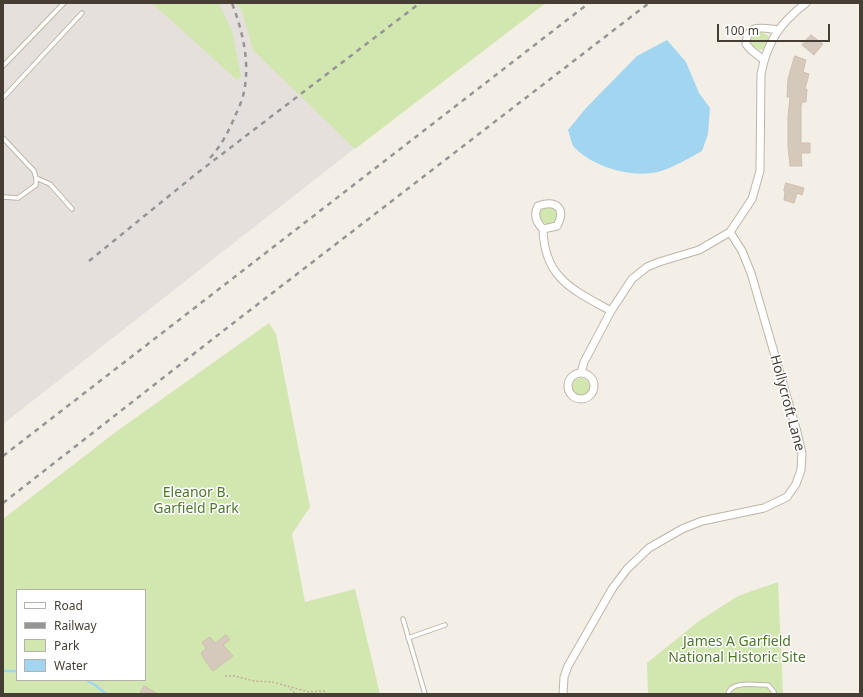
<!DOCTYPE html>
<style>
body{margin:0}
#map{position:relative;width:863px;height:697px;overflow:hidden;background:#f3eee6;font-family:"Noto Sans",sans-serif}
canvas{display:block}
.frame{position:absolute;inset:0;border:4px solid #463e35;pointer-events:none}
.legend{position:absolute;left:16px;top:589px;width:130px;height:92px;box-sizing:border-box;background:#fff;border:1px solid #b5b2ae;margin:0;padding:5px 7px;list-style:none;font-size:12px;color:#463e35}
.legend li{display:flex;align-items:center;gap:8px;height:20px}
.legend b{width:20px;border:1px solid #b5b2ae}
.scale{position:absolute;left:717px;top:24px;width:113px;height:18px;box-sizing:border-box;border:2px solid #463e35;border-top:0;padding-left:5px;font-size:12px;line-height:14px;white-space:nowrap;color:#463e35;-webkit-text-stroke:3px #fff;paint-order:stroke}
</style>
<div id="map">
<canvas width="863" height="697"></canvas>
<div class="frame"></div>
<ul class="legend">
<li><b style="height:5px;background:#fff"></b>Road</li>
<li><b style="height:5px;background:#959595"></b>Railway</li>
<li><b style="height:11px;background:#d2e7af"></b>Park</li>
<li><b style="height:11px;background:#a2d6f0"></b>Water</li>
</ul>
<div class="scale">100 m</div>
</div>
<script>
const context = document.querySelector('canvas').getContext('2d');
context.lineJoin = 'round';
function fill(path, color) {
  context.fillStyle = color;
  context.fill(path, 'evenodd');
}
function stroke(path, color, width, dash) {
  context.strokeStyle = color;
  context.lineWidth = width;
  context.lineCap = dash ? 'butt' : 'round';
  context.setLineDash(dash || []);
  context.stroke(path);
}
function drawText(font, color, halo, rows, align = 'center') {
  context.font = font + ' "Noto Sans",sans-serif';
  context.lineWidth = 3;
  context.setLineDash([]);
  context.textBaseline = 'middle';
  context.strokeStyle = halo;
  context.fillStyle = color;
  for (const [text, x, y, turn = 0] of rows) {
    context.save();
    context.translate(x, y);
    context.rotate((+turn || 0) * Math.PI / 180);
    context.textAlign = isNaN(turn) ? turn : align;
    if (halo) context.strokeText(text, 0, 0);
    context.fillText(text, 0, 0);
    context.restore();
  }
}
const industrial = new Path2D(`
 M3 3H540L3 424Z`);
const green = new Path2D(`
 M152 3H219L232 31 241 76 237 80Z
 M236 3H546L355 149 253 50 242 11Z
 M759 31 769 36 763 50C750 50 746 37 759 31Z
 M539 215a9 9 0 1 1 18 0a9 9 0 1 1-18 0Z
 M269 323 276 334 310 507 292 534 305 602 355 589 380 694H3V519L117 431ZM17 590H145V680H17Z
 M572 387a9 9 0 1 1 18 0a9 9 0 1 1-18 0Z
 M778 582 783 694H648L647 663 699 621 738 596Z`);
const water = new Path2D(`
 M667 40 686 62 699 93 710 108 708 134 702 151C691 157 669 170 657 172 631 178 593 167 574 147 571 143 570 135 568 130L586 108 637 56Z`);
const stream = new Path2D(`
 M3 671H17
 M86 680 95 685 106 694`);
const building = new Path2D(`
 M811 35 823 44 814 55 802 45Z
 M795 56 806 60 803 72 809 74 805 89H807L806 102H802L801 106V143H810V153H801L802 166H790L788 146V117L790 97H787L788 79Z
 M786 183 804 188 802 195 797 193 794 203 784 200 785 192 784 191Z
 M226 635 230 640 223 645 233 656 213 671 206 662 201 653 206 648 202 642 210 637 215 643Z
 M144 686 158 694H140Z`);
const path = new Path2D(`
 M225 676H235L254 681 272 682 309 692 324 691 326 694
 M290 689 296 694`);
const lane = new Path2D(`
 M3 66 64 3
 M3 98 82 13
 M3 138 34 171 36 178V185L18 198 3 197
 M36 178 50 184 72 209
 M403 619 425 694
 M408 638 445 625
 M728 694C731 680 757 685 768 685L774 692V694`);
const street = new Path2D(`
 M764 60 751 50 746 44C747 23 763 28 778 30
 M543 229 557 226C567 207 555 200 538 206 533 215 537 223 543 229 544 278 573 290 611 311
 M581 373 584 362 611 311 632 279 647 267 659 262 699 250 730 232 752 199 760 171 761 74C767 42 780 23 806 3
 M568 386a13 13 0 1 1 26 0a13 13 0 1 1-26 0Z
 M563 694 564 677 568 666 612 589 627 569 649 548 682 529 702 521 764 508 787 497 796 484 801 470 802 453 797 432 751 273 742 251 730 232`);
const rail = new Path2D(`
 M210 158C221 146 229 131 235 116 238 110 241 103 243 96 251 64 243 33 232 3
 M89 261 196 174 420 3
 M3 456 589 3
 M3 503 223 331 649 3`);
const streetNames = [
 ["Hollycroft Lane",787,403,75]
];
const parkNames = [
 ["Eleanor B.",196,493],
 ["Garfield Park",196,509],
 ["James A Garfield",737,642],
 ["National Historic Site",737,658]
];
fill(industrial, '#e5e0db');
fill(green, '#d2e7af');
fill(water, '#a2d6f0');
stroke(stream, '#a2d6f0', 2.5);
fill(building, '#d4c9bb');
stroke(building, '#cfc0af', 1);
stroke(lane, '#beb5a9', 5.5);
stroke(street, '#beb5a9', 9);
stroke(path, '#c0af9a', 1.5, [2, 2]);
stroke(lane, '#fff', 3.5);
stroke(street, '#fff', 7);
stroke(rail, '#959595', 2.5, [5, 5]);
drawText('14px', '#463e35', '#fff', streetNames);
drawText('14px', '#4d7729', '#fff', parkNames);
</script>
